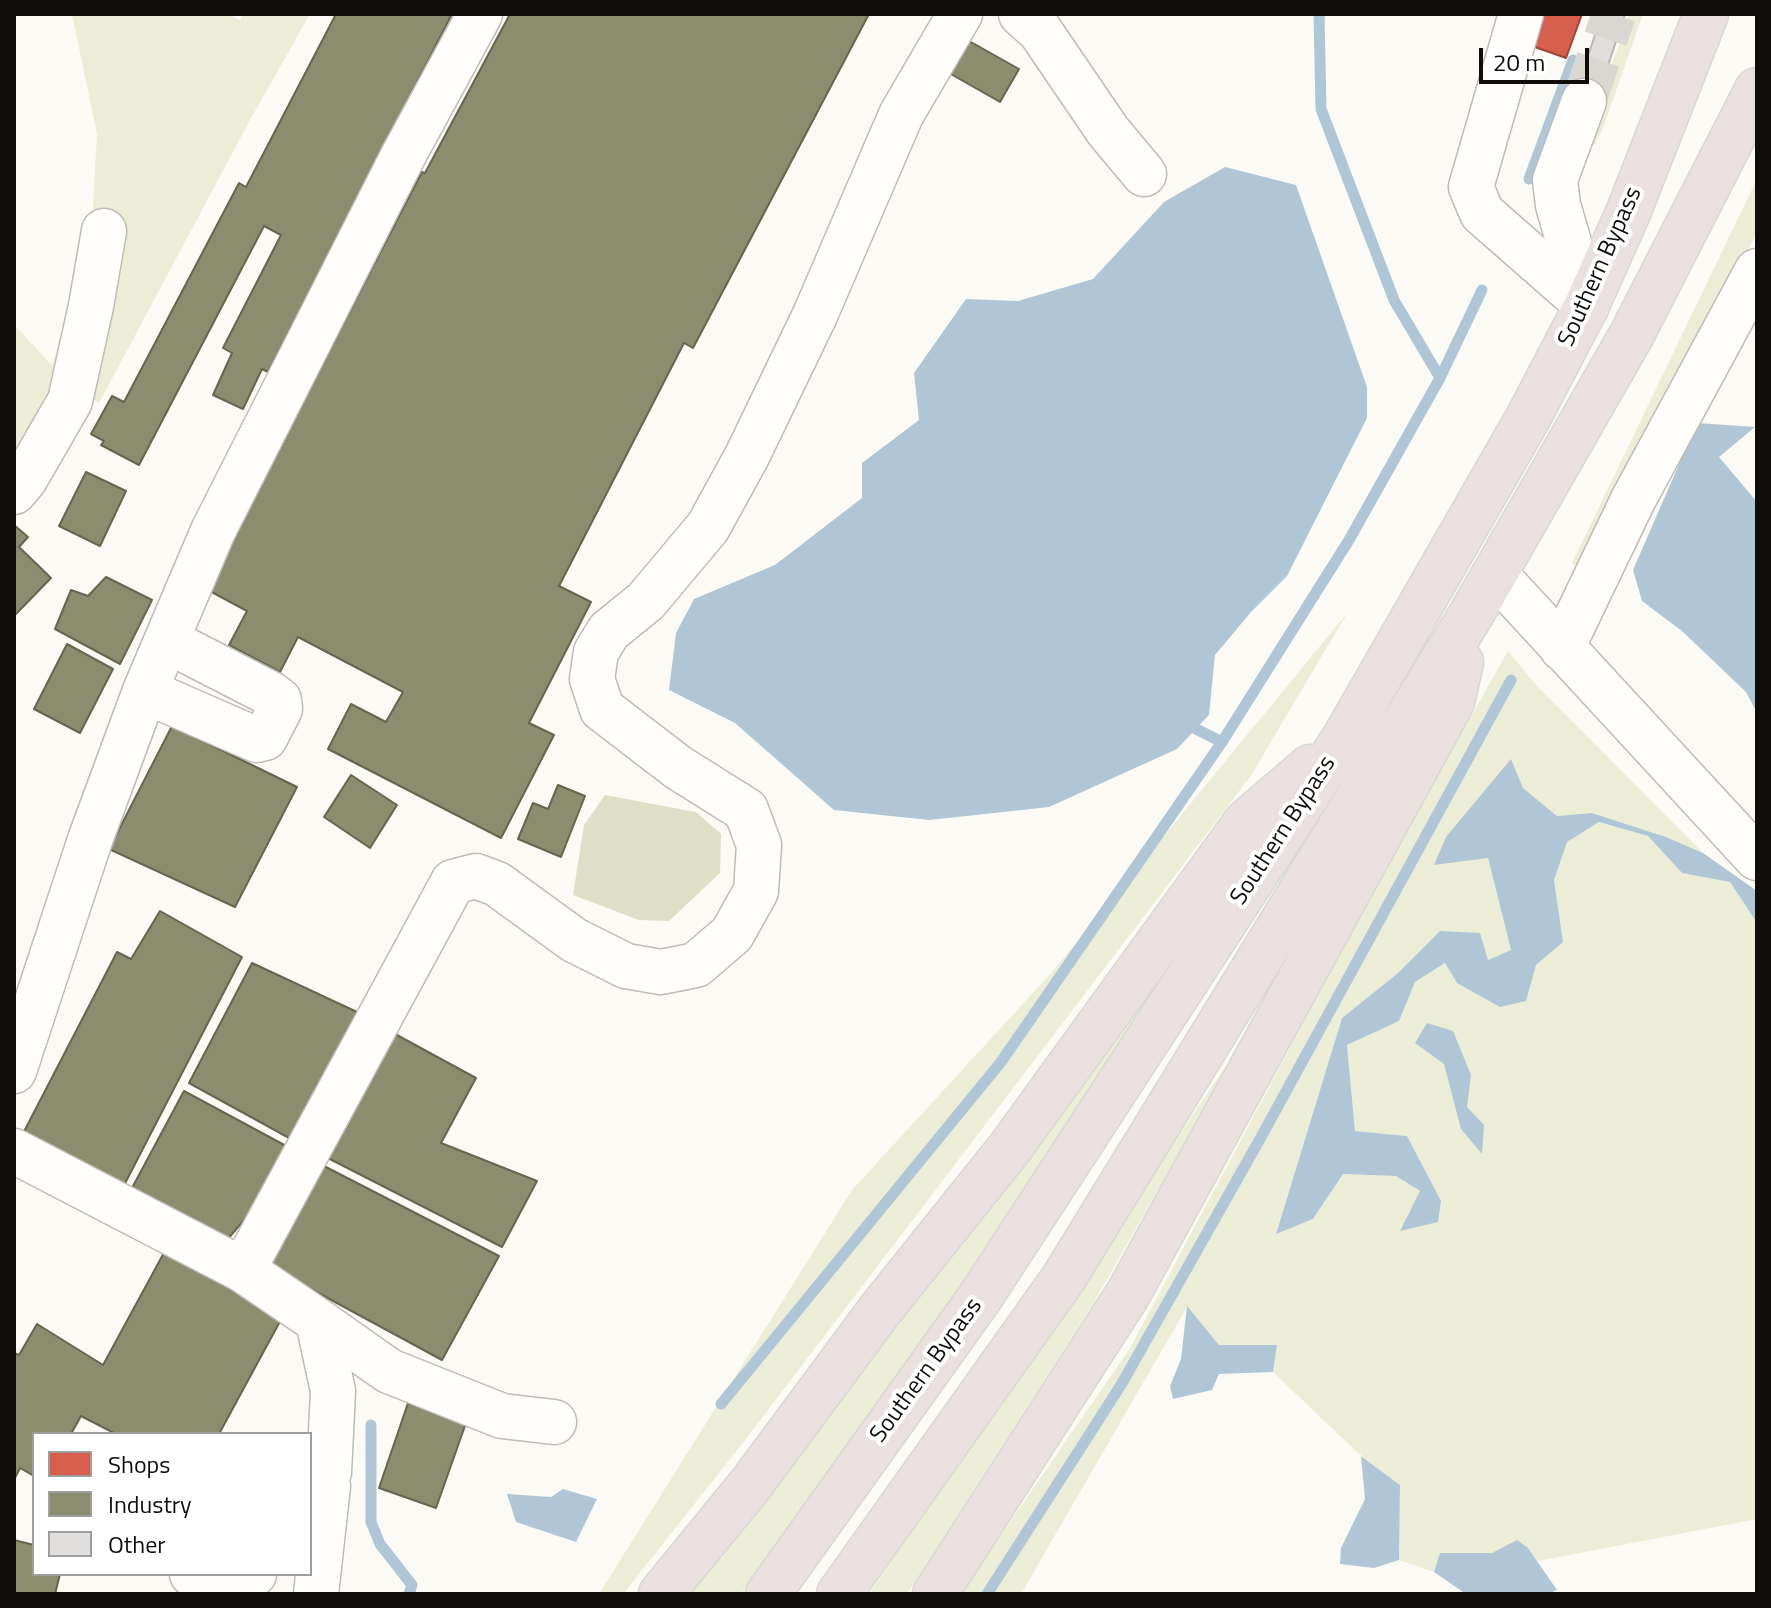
<!DOCTYPE html>
<style>
body{margin:0}
#map{position:relative;width:1771px;height:1608px;overflow:hidden;background:#fcfaf4;font-family:"Titillium Web",sans-serif}
canvas{display:block}
.frame{position:absolute;inset:0;border:16px solid #0f0e0a;pointer-events:none}
.legend{position:absolute;left:32px;top:1432px;width:280px;height:144px;box-sizing:border-box;background:#fff;border:2px solid #9f9f9d;margin:0;padding:10px 14px;list-style:none;font-size:24px;color:#0f0e0a}
.legend li{display:flex;align-items:center;gap:16px;height:40px}
.legend b{width:40px;border:2px solid #9f9f9d}
.scale{position:absolute;left:1479px;top:48px;width:110px;height:36px;box-sizing:border-box;border:4px solid #0f0e0a;border-top:0;padding-left:10px;font-size:24px;line-height:28px;white-space:nowrap;color:#0f0e0a;-webkit-text-stroke:6px #fff;paint-order:stroke}
</style>
<div id="map">
<canvas width="1771" height="1608"></canvas>
<div class="frame"></div>
<ul class="legend">
<li><b style="height:22px;background:#d6604d"></b>Shops</li>
<li><b style="height:22px;background:#8c8c6e"></b>Industry</li>
<li><b style="height:22px;background:#e1dede"></b>Other</li>
</ul>
<div class="scale">20 m</div>
</div>
<script>
const context = document.querySelector('canvas').getContext('2d');
context.lineJoin = 'round';
function fill(path, color) {
  context.fillStyle = color;
  context.fill(path, 'evenodd');
}
function stroke(path, color, width, dash) {
  context.strokeStyle = color;
  context.lineWidth = width;
  context.lineCap = dash ? 'butt' : 'round';
  context.setLineDash(dash || []);
  context.stroke(path);
}
function drawText(font, color, halo, rows, align = 'center') {
  context.font = font + ' "Titillium Web",sans-serif';
  context.lineWidth = 8;
  context.setLineDash([]);
  context.textBaseline = 'middle';
  context.strokeStyle = halo;
  context.fillStyle = color;
  for (const [text, x, y, turn = 0] of rows) {
    context.save();
    context.translate(x, y);
    context.rotate((+turn || 0) * Math.PI / 180);
    context.textAlign = isNaN(turn) ? turn : align;
    if (halo) context.strokeText(text, 0, 0);
    context.fillText(text, 0, 0);
    context.restore();
  }
}
const green = new Path2D(`
 M72 14H227L240 20 243 14H310L250 120 99 403 68 383 14 473V325L52 365 91 243 97 134Z
 M1630 14H1643L1603 128 1595 144 1590 145 1587 134Z
 M1757 179V232L1582 573 1572 563Z
 M1348 612 1250 777 742 1444 623 1594H599L852 1190 1053 971Z
 M1508 651 1536 685 1703 853 1666 837 1592 813 1557 816 1523 788 1511 760 1434 864 1488 858 1511 950 1487 961 1440 931 1398 973 1342 1018 1276 1233 1313 1219 1342 1174 1396 1176 1421 1192 1406 1217 1440 1201 1407 1136 1355 1131 1347 1045 1398 1021 1415 982 1445 963 1526 1001 1536 965 1563 942 1554 880 1566 842 1599 822 1648 836 1682 873 1730 882 1757 923V1519L1538 1561 1517 1540 1492 1553H1440L1434 1572 1399 1560 1400 1485 1357 1452 1273 1372 1277 1345H1219L1187 1307 1021 1594H960L1129 1350 1389 862Z
 M1214 909 958 1301 741 1594H680L879 1348Z
 M1246 1036 1093 1304 907 1594H869Z`);
const forest = new Path2D(`
 M605 795 696 812 721 834 720 873 669 921 639 920 573 895 584 825Z`);
const water = new Path2D(`
 M1225 167 1296 185 1367 387V418L1287 576 1251 612 1215 655 1209 715 1177 749 1049 807 929 820 834 810 735 723 669 690 676 633 694 599 775 565 862 498V463L919 420 914 373 966 299 1018 301 1093 279 1164 202Z
 M1697 423 1755 427 1719 457 1757 502V713L1746 692 1682 631 1642 601 1633 570Z
 M1511 759 1523 788 1557 816 1592 813 1666 837 1703 853 1757 891V923L1730 882 1682 873 1648 836 1599 822 1567 842 1554 880 1563 942 1536 965 1526 1001 1500 1007 1457 983 1445 963 1415 982 1399 1021 1347 1045 1355 1131 1407 1136 1441 1201 1438 1222 1400 1231 1420 1191 1396 1176 1343 1174 1313 1219 1276 1234 1342 1018 1398 973 1440 931 1480 933 1488 960 1511 950 1488 858 1434 865 1446 837Z
 M1427 1023 1453 1031 1471 1075 1467 1107 1484 1125 1482 1154 1461 1129 1444 1064 1415 1043Z
 M1187 1306 1219 1345H1277L1273 1372 1219 1374 1212 1390 1173 1399 1170 1386 1181 1359Z
 M1361 1456 1400 1485 1399 1560 1374 1568 1340 1564 1341 1548 1365 1499Z
 M563 1489 597 1499 576 1542 516 1522 507 1494 551 1497Z
 M1517 1540 1528 1548 1557 1590 1547 1594H1466L1434 1572 1440 1553H1492Z`);
const shops = new Path2D(`
 M1544 14H1582L1566 58 1532 46Z`);
const industry = new Path2D(`
 M336 14H452L268 372 262 369 243 409 213 395 232 353 223 348 281 235 264 226 139 465 101 445 104 441 91 434 112 396 124 402 239 183 246 187Z
 M510 14H869L693 348 684 343 559 586 591 602 529 723 554 735 501 838 328 749 351 704 386 722 403 692 298 637 280 672 229 645 247 611 206 589 422 172 425 173Z
 M953 32 1019 69 1000 102 935 65Z
 M86 472 126 491 100 546 59 526Z
 M14 525 28 537 19 547 51 578 14 616Z
 M106 577 152 600 120 664 55 629 71 590 88 596Z
 M67 644 113 669 80 733 34 709Z
 M172 726 297 787 235 907 109 849Z
 M351 775 397 805 370 848 324 817Z
 M558 785 585 796 561 857 518 839 533 803 548 809Z
 M160 911 242 957 119 1195 17 1145 117 952 131 959Z
 M252 963 357 1012 291 1139 189 1083Z
 M384 1028 476 1078 441 1143 537 1181 502 1247 320 1154Z
 M184 1091 288 1147 256 1206 221 1247 125 1201Z
 M322 1165 499 1256 442 1360 263 1263Z
 M166 1249 284 1314 219 1434H116L81 1416 71 1434H34V1476L20 1468 14 1480V1353L19 1355 37 1324 103 1365Z
 M408 1403 466 1423 436 1508 379 1488Z
 M14 1540 34 1545V1574H60L55 1594H14Z`);
const stream = new Path2D(`
 M1319 14 1321 109 1394 300 1440 378
 M1529 179 1573 60
 M1222 742 1349 540 1440 378 1482 290
 M721 1404 1001 1062 1222 742 1196 729
 M371 1425V1522L380 1544 412 1585 409 1594
 M987 1594 1121 1385 1260 1139 1511 680`);
const building = new Path2D(`
 M1602 14H1625L1595 105 1574 98Z`);
const minorTunnel = new Path2D(`
 M1584 101 1614 14`);
const minor = new Path2D(`
 M1021 14 1040 31 1108 131 1144 174
 M1521 14 1471 187 1482 213 1587 305
 M1584 101 1555 180 1558 205 1587 305
 M14 492 25 479 70 401 91 306 104 231
 M1495 574 1757 858
 M1562 648 1633 500 1757 271
 M145 691 257 740 265 738 280 709 279 700 271 694 168 641
 M14 1071 90 840 145 691 213 531 403 156 480 14
 M14 1151 243 1270 318 1321 333 1391 329 1472 310 1516
 M243 1270 453 882 476 876 497 884 574 940 626 966 661 972 696 965 732 934 756 891 759 845 746 810 679 768 602 709 592 679 596 652 609 631 646 601 708 527 747 456 815 315 901 115 960 14
 M318 1321 389 1371 502 1416 554 1422
 M192 1574 229 1579 254 1574
 M316 1594 328 1486`);
const highway = new Path2D(`
 M661 1594 751 1484 880 1310 1009 1149 1246 822 1310 767
 M768 1594 981 1296 1345 737 1528 418 1587 305 1628 213 1706 14
 M839 1594 1063 1279 1472 613 1631 336 1757 90
 M935 1594 1128 1294 1452 702 1461 662`);
const streetNames = [
 ["Southern Bypass",1601,267,-66],
 ["Southern Bypass",1284,831,-57],
 ["Southern Bypass",927,1371,-54]
];
fill(green, '#ecedd6');
fill(forest, '#dedfc7');
fill(water, '#b0c6d6');
fill(shops, '#d6604d');
stroke(shops, '#9a4739', 2);
fill(industry, '#8c8c6e');
stroke(industry, '#666650', 2);
stroke(stream, '#b0c6d6', 11);
fill(building, '#e1dede');
stroke(building, '#b8b5b5', 2);
stroke(minorTunnel, '#d8d7d1', 44, [44, 22]);
stroke(minor, '#bebcb7', 47);
stroke(highway, '#d8d7d4', 47);
stroke(minor, '#fffefd', 44);
stroke(highway, '#ebe0e0', 44);
drawText('24px', '#0f0e0a', '#fff', streetNames);
</script>
